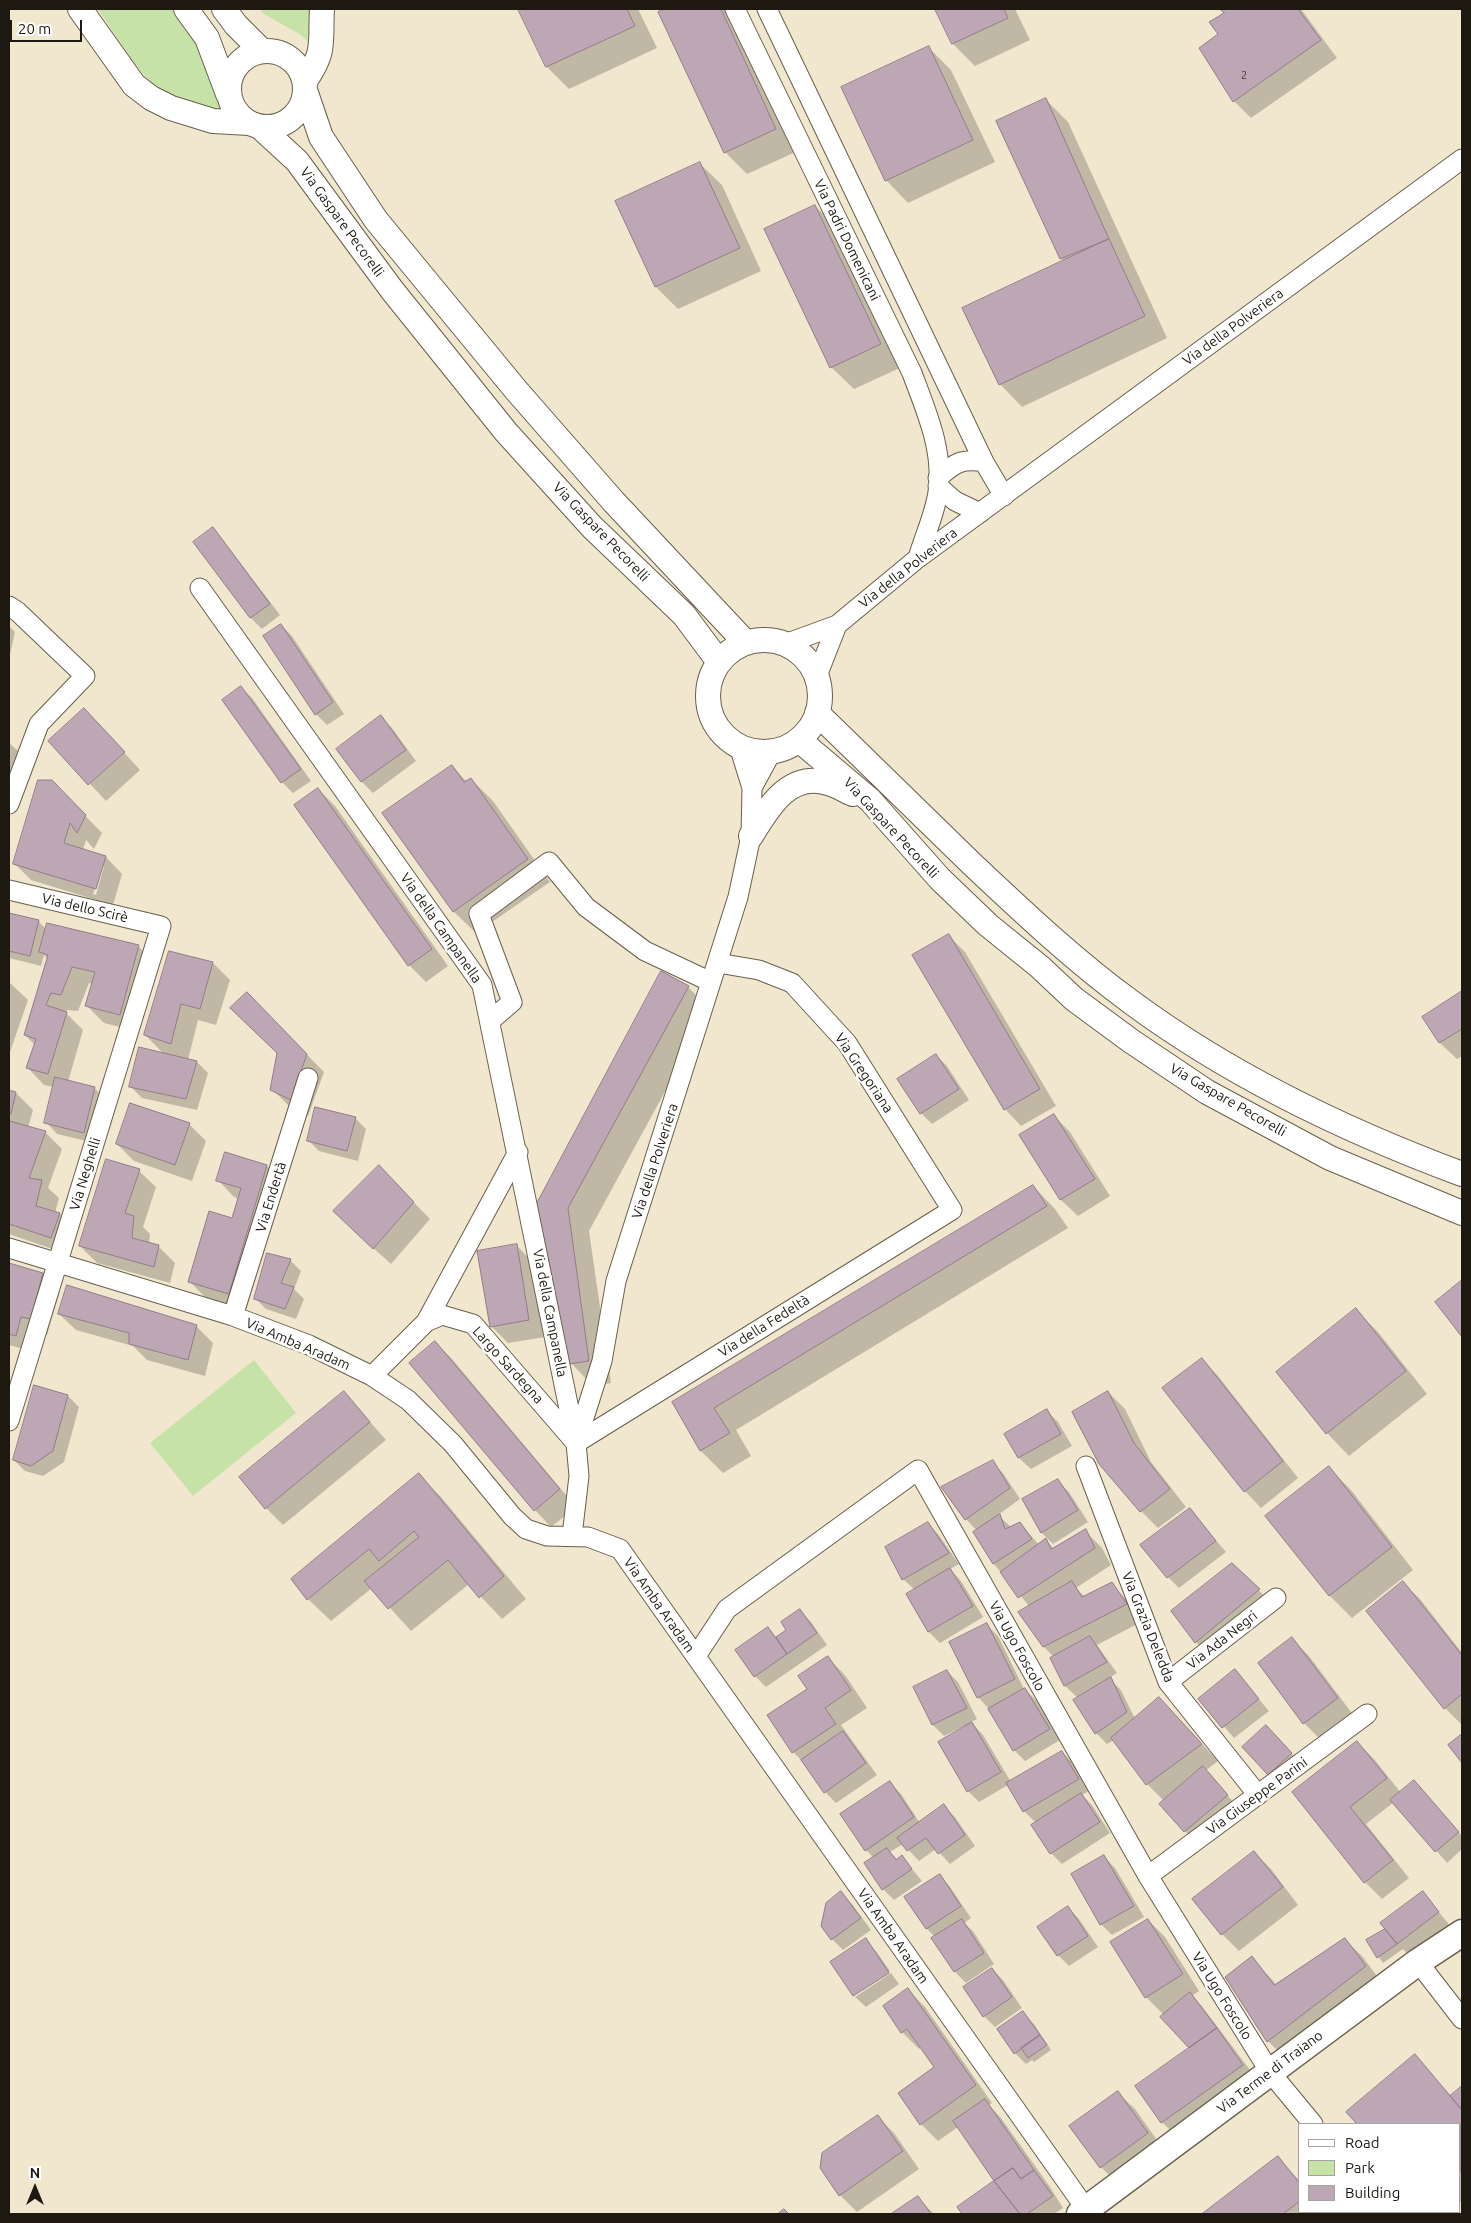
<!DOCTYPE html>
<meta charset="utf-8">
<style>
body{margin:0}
#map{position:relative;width:1471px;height:2223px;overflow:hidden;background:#f1e7cf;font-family:Ubuntu,sans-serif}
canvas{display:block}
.frame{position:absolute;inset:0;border:10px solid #1d1911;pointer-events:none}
.legend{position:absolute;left:1298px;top:2123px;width:162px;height:90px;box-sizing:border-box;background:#fff;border:1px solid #a5a3a0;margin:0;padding:6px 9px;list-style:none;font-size:15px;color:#1d1911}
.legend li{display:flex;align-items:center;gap:10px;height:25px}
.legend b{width:25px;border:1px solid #a5a3a0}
.north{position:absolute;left:10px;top:2163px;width:50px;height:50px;-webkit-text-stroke:4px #fff;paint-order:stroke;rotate:0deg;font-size:14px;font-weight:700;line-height:20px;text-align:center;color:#1d1911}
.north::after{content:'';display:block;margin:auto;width:18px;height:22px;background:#1d1911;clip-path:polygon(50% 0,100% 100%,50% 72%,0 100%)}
.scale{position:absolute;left:10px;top:20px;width:72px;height:22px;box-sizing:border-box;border:2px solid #1d1911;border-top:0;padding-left:6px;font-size:15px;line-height:18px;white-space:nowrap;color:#1d1911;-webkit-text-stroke:4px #fff;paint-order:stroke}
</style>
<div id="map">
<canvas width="1471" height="2223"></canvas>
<div class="frame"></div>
<ul class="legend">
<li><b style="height:6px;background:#fff"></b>Road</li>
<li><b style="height:14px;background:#c7e2a7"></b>Park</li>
<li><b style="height:14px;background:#bea7b4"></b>Building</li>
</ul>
<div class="north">N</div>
<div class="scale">20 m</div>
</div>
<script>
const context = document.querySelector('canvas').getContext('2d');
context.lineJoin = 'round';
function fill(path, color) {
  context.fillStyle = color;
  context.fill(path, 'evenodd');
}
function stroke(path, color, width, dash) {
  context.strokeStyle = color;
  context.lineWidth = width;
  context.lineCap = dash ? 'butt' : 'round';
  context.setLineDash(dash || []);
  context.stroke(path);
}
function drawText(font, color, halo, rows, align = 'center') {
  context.font = font + ' Ubuntu,sans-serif';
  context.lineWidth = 5;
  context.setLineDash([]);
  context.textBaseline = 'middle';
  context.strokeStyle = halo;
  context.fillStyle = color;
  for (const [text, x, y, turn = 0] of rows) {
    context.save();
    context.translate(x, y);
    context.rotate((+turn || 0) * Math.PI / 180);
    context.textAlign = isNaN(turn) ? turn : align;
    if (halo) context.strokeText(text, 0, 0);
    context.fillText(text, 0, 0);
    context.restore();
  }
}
const green = new Path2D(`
 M98 9H176L200 43 228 116C206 109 179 105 160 91 140 76 113 31 98 9Z
 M260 9H312V46L301 35 264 14Z
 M254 1360 296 1413 193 1496 150 1443Z`);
const shadow = new Path2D(`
 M519 9H638L657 48 569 89 547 67Z
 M668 9H730L798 151 747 174 725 152 660 12Z
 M937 9H1015L1030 40 975 66 953 44Z
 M1221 9H1301L1337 58 1251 118 1234 101 1220 34 1225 13Z
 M928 47 951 70 995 162 908 203 886 180Z
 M1046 100 1068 122 1167 338 1022 407 1000 384 1064 261 1061 258Z
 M699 163 722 185 761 271 678 309 656 287 616 202Z
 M815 206 838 228 902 367 854 389 831 367Z
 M212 529 223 540 280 615 262 629 251 618 195 542Z
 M281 625 292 636 344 714 327 725 316 714Z
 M9 626 15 632 9 659Z
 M241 687 252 698 311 781 293 793 282 782Z
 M380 717 392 728 416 761 373 793 362 782 338 749Z
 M101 727 140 770 106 801 50 741Z
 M9 743 22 754 9 797Z
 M452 766 467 782 471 779 493 801 550 882 476 933 453 911Z
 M318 789 335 806 448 966 426 982 409 965Z
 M69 799 102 833 94 849 86 840 83 850 106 857 122 874 113 905 31 880 15 864ZM102 866H104L96 895 93 894Z
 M9 914 38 921 47 930 138 946 155 963 136 1031 104 1023 87 1006 93 984 89 983 78 1011 67 1010 66 1013 83 1030 68 1082 94 1088 106 1099 95 1143 57 1134 46 1122 54 1087 44 1085 28 1068 35 1045 25 1035 48 959 44 955 41 966 9 958Z
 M948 935 965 952 1056 1106 1021 1126 1005 1109Z
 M170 952 213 963 230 980 216 1025 198 1020 188 1060 197 1062 208 1073 197 1110 142 1098 131 1087 165 1055 145 1035Z
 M9 982 28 1000 9 1055Z
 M688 987 710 1009 589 1231 611 1383 593 1386 571 1363 538 1205Z
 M1462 992V1056L1457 1059 1440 1043 1424 1017Z
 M247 994 324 1072 308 1116 289 1106 272 1089 278 1053Z
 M936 1055 947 1066 969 1100 932 1124 921 1113Z
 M9 1091 16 1093 33 1110 28 1128 45 1132 62 1149 48 1188 59 1198 55 1213 60 1214 76 1231 67 1254 9 1234Z
 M1053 1115 1070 1132 1110 1196 1078 1216 1061 1200 1021 1136Z
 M355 1118 366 1129 358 1161 319 1151 308 1140Z
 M189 1124 206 1141 192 1181 134 1161 117 1144Z
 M267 1166 283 1183 246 1310 206 1298 190 1282 233 1219 239 1199 234 1197 218 1180Z
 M139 1171 156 1187 143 1227 150 1234 149 1244 158 1246 175 1263 170 1283 97 1263 80 1246Z
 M395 1183 430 1219 391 1264 351 1228Z
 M1033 1186 1055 1209 1068 1228 736 1430 751 1456 723 1473 701 1451 674 1402Z
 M516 1245 533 1262 545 1337 508 1343 491 1326Z
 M290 1260 301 1271 294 1289 304 1299 296 1319 266 1309 255 1298Z
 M9 1265 43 1274 60 1291 47 1335 38 1333 33 1352 9 1345Z
 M1462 1282V1335L1436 1302Z
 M1356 1310 1378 1332 1427 1394 1349 1456 1327 1433Z
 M59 1314 196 1326 213 1343 205 1376 147 1360 133 1346 76 1330Z
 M435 1342 452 1359 576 1507 551 1527 535 1510Z
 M1202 1359 1218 1376 1298 1478 1261 1508 1245 1491Z
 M35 1386 68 1396 79 1407 64 1462 43 1476 25 1471 14 1460Z
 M344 1392 386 1440 283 1525 266 1508Z
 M1108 1392 1125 1409 1151 1462 1186 1507 1158 1528 1141 1511Z
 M1047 1411 1058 1422 1072 1446 1031 1469 1019 1458 1005 1435Z
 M992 1462 1003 1473 1020 1499 998 1515 1011 1527 1020 1523 1039 1545 1046 1540 1054 1549 1085 1531 1102 1548 1111 1565 1076 1588 1085 1597 1111 1584 1128 1601 1143 1621 1097 1645 1117 1673 1109 1678 1121 1690 1135 1719 1159 1698 1218 1761 1205 1771 1238 1807 1196 1843 1160 1804 1164 1801 1147 1784 1114 1740 1107 1744 1096 1733 1078 1698 1065 1686 1052 1659 1054 1657 1044 1647 1030 1607 994 1564 975 1532 977 1531 966 1519Z
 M1329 1468 1351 1490 1413 1570 1352 1618 1330 1596 1267 1516Z
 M419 1475 441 1497 526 1599 502 1619 469 1584 411 1631 372 1588 331 1621 308 1599Z
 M1058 1481 1069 1492 1088 1522 1053 1544 1042 1533 1023 1499Z
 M1190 1510 1226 1552 1179 1588 1168 1577Z
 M927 1523 938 1534 959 1564 950 1569 961 1581 983 1617 940 1643 929 1632 907 1595 915 1590 903 1579Z
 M1231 1564 1276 1607 1213 1659 1196 1642Z
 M1403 1583 1420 1599 1462 1653V1725L1445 1708Z
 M800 1611 811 1622 827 1645 766 1687 755 1676 768 1629 777 1638 788 1630Z
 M987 1625 998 1636 1024 1689 1036 1700 1060 1740 1025 1761 1014 1750 989 1709 978 1697Z
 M1292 1639 1309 1656 1354 1716 1321 1740 1304 1723 1259 1663Z
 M828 1658 845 1675 867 1708 841 1725 877 1775 836 1803 825 1792 806 1765 793 1752 808 1690Z
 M947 1671 958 1682 977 1719 971 1722 983 1735 1011 1782 1062 1752 1073 1763 1089 1791 1082 1795 1092 1805 1110 1833 1062 1864 1051 1853 1036 1823 1024 1811 1008 1785 979 1802 968 1791 964 1726 944 1736 933 1725 915 1687Z
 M1235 1671 1269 1711 1234 1738 1200 1699Z
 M1277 1737 1302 1765 1280 1785 1244 1747Z
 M1357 1742 1374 1759 1401 1793 1414 1781 1462 1836V1849L1447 1863 1394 1802 1366 1824 1409 1878 1382 1899 1365 1882 1294 1792Z
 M890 1783 901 1794 920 1823 944 1806 955 1817 975 1846 950 1864 936 1849 919 1861 903 1844 890 1852 898 1860 902 1857 922 1881 894 1900 883 1889 874 1858 866 1850Z
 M1254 1852 1271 1869 1298 1905 1239 1951 1222 1934 1194 1899Z
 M1104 1857 1115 1868 1144 1917 1112 1935 1101 1924 1073 1875Z
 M939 1875 950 1887 971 1918 964 1923 973 1931 994 1964 966 1983 955 1972 933 1938 935 1937 927 1929 906 1897Z
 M841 1893 852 1904 871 1930 843 1950 832 1939Z
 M1422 1893 1449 1924 1408 1955 1403 1949 1383 1963 1368 1941 1389 1936Z
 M1068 1908 1079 1919 1098 1947 1069 1966 1058 1955Z
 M1148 1920 1165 1937 1199 1991 1192 1996 1201 2005 1259 2082 1179 2139 1162 2122 1137 2086 1191 2048 1164 2015 1146 1997Z
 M865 1940 876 1951 890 1971 855 1994V1996L832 1962Z
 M1345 1940 1362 1956 1382 1983 1285 2058 1268 2041 1227 1977 1252 1958 1277 1985Z
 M992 1969 1003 1980 1022 2008 995 2027 984 2016Z
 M891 1973 899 1984 866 2007 855 1997Z
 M908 1990 925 2007 992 2103 989 2105 1001 2118 1050 2187 1063 2208 1054 2214H964L959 2207 996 2181 958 2127 938 2141 921 2124 899 2093 935 2067 921 2047 919 2049 902 2032Z
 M1023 2013 1034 2024 1051 2050 1034 2062 1032 2060 1026 2064 1015 2053Z
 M1415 2056 1451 2096 1462 2087V2200L1460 2202V2124H1358L1348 2112Z
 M1118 2093 1135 2109 1164 2150 1118 2184 1101 2167Z
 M878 2117 894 2133 919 2169 857 2212 840 2195Z
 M1278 2158 1300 2181V2212H1324L1321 2214H1204Z
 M917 2197 934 2214H893Z
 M1434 2212H1448L1445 2214H1437Z`);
const building = new Path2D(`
 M518 9H627L635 26 546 67Z
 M665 9H721L776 129 724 153 658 12Z
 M935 9H1004L1008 18 952 44Z
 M1220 9H1298L1321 40 1233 102 1199 48 1218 34 1209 22 1224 13Z
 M929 46 973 140 885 181 841 87Z
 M1046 98 1109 239 1060 259 996 121Z
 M700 162 740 248 655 287 615 201Z
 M815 205 881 344 830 368 764 229Z
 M1109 239 1145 316 999 385 962 308Z
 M213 527 270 604 250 618 193 542Z
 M281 624 333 702 315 715 263 636Z
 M241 686 301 769 281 783 222 700Z
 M84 708 125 752 88 785 48 741Z
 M381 715 406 750 361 782 336 749Z
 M452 765 464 782 471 778 528 859 453 912 382 813Z
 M38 780H52L86 815 77 833 70 823 64 843 106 856 96 889 13 864Z
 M318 788 432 949 408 966 294 805Z
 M9 913 39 920 30 956 9 951Z
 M47 923 139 945 120 1015 85 1006 95 972 72 967 61 995 51 993 46 1005 67 1012 48 1074 26 1068 36 1039 24 1035 48 955 39 952Z
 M949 934 1040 1089 1004 1110 912 955Z
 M169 951 213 962 200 1009 181 1004 171 1044 144 1035Z
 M661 971 689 986 568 1208 589 1361 569 1364 536 1205Z
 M1462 991V1029L1439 1043 1422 1017Z
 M247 992 307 1054 291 1100 270 1090 277 1053 230 1008Z
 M139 1047 197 1061 186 1099 129 1087Z
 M936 1054 959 1089 920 1114 897 1079Z
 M55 1077 95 1087 84 1133 44 1123Z
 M9 1090 16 1092 11 1114 9 1113Z
 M130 1103 190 1123 175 1165 116 1144Z
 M315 1107 356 1117 347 1151 307 1141Z
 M1054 1114 1095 1179 1060 1200 1019 1135Z
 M9 1121 46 1131 29 1178 42 1180 36 1206 60 1213 51 1238 9 1224Z
 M225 1152 267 1165 229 1294 188 1282 209 1211 232 1218 241 1188 216 1181Z
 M106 1159 140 1169 125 1213 134 1216 132 1238 159 1245 154 1267 79 1246Z
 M379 1165 414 1202 373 1249 333 1211Z
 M1033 1185 1047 1206 714 1408 730 1433 700 1451 672 1402Z
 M517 1244 529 1320 490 1327 477 1251Z
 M267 1253 291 1259 281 1283 294 1287 285 1309 254 1299Z
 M9 1263 43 1273 31 1319 21 1317 16 1336 9 1334Z
 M1462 1280V1337L1435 1302Z
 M67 1285 197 1325 188 1360 129 1344V1333L58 1314Z
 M1356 1308 1406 1371 1326 1434 1276 1372Z
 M435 1341 560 1489 534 1511 409 1363Z
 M1202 1358 1283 1461 1244 1492 1162 1388Z
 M34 1385 68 1395 53 1451 31 1466 13 1460Z
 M344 1391 370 1422 265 1509 239 1477Z
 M1108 1391 1134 1443 1170 1489 1140 1512 1099 1464 1072 1412Z
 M1047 1409 1061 1434 1018 1458 1004 1434Z
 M993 1460 1010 1488 965 1520 941 1487Z
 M1329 1466 1392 1547 1329 1596 1265 1516Z
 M419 1473 504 1576 479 1598 448 1560 388 1609 364 1581 419 1537 414 1531 379 1561 369 1549 307 1600 291 1579Z
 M1058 1479 1078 1510 1041 1533 1022 1499Z
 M1190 1508 1216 1541 1167 1578 1140 1545Z
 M1000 1514 1005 1529 1020 1522 1032 1539 993 1564 973 1532Z
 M928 1522 949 1553 902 1580 885 1547Z
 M1086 1529 1095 1548 1018 1598 1000 1572 1046 1538 1051 1549Z
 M1232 1563 1260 1589 1195 1643 1171 1611Z
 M950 1568 973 1606 928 1632 906 1594Z
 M1072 1581 1082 1597 1112 1582 1127 1604 1043 1647 1018 1612Z
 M1403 1581 1462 1655V1694L1444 1709 1366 1611Z
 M800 1609 817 1633 787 1654 776 1637 786 1630 781 1622Z
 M987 1623 1015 1679 977 1698 949 1642Z
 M768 1627 787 1654 754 1677 735 1650Z
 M1090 1636 1107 1662 1064 1686 1050 1658Z
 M1292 1637 1338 1698 1303 1724 1258 1663Z
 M828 1656 851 1690 825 1708 836 1724 792 1753 767 1715 807 1689 798 1676Z
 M1235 1669 1259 1699 1222 1728 1198 1699Z
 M947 1670 967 1708 932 1725 913 1687Z
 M1111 1677 1127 1712 1095 1734 1073 1700Z
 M1025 1688 1050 1729 1013 1751 988 1709Z
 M1159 1697 1202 1744 1146 1785 1111 1738Z
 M972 1722 1001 1772 967 1792 938 1742Z
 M1266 1725 1292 1753 1268 1775 1242 1747Z
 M843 1731 866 1763 824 1793 801 1760Z
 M1462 1734V1763L1448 1745Z
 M1357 1741 1387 1778 1350 1807 1393 1860 1364 1883 1292 1792Z
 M1062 1751 1079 1779 1023 1812 1006 1783Z
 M1203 1766 1228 1795 1184 1832 1159 1804Z
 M1414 1780 1459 1832 1435 1852 1390 1800Z
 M890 1781 914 1817 865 1851 840 1814Z
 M1081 1793 1100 1822 1050 1854 1031 1825Z
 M944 1804 965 1835 938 1854 926 1838 907 1851 897 1838Z
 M887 1848 896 1860 902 1855 912 1869 882 1890 864 1863Z
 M1254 1851 1283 1887 1221 1935 1192 1899Z
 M1104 1855 1134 1906 1100 1925 1071 1874Z
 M940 1874 961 1906 926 1929 904 1897Z
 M841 1891 861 1918 831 1940 821 1926 826 1903Z
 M1423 1891 1439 1912 1397 1944 1380 1923Z
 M1068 1906 1088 1936 1057 1956 1037 1927Z
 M962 1919 984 1953 954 1972 931 1938Z
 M1148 1919 1183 1974 1145 1998 1110 1942Z
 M1385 1929 1397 1944 1377 1958 1366 1940Z
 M866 1938 889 1973 853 1996 830 1962Z
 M1345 1938 1366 1966 1267 2042 1225 1977 1252 1956 1274 1985Z
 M992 1968 1012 1997 983 2017 963 1987Z
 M908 1988 976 2085 920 2125 898 2093 934 2067 907 2029 901 2033 883 2006Z
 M1190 1992 1217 2028 1189 2048 1160 2017Z
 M1023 2011 1040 2035 1014 2054 997 2029Z
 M1217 2028 1243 2065 1161 2123 1135 2086Z
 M1040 2035 1047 2045 1028 2058 1021 2048Z
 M1415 2054 1462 2110V2169L1460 2171V2124H1357L1346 2112Z
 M1462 2086V2110L1450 2096Z
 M1118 2091 1148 2133 1100 2168 1069 2126Z
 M985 2099 1034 2170 1021 2179 1013 2168 994 2181 953 2121Z
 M878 2115 903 2151 839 2196 820 2168 822 2153Z
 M1278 2156 1300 2184V2201L1283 2214H1202Z
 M1013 2168 1021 2179 1034 2170 1053 2196 1027 2214H1020L994 2181Z
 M994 2181 1020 2214H962L957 2207Z
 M918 2196 931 2214H891Z
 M784 2209 789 2214H778Z`);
const minor = new Path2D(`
 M735 9 912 373C926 411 944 450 938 492 935 514 924 537 918 558
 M767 9 984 462 1004 496
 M938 478C954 463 962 458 984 462
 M938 486 955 501 980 513
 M200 588 482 985 576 1443
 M9 606 18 612 85 676 39 724 9 804
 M785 644 837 625 918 558 1462 159
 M817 676 837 625
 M752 788 772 751
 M9 890 161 926 9 1421
 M490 1021 512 1002 479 914 549 862 586 907 645 951 711 982
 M9 1248 233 1316 309 1345 372 1376 408 1400 453 1444 512 1516 526 1529 547 1536 588 1537 620 1549 1086 2209
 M233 1316 308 1078
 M426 1322 518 1152
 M372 1376 426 1322 442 1315 473 1324 575 1442
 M576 1443 952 1210 847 1043 792 983 759 970 718 963
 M1086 1466 1168 1682 1258 1795
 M572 1536 579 1476 576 1443 602 1361 616 1281 738 897 751 836 752 788 739 746
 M696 1656 727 1609 918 1470 1148 1876 1270 2072 1313 2124
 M1168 1682 1276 1598
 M1148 1876 1367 1714
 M1418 1962 1462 2019
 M1384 2212 1387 2214`);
const tertiary = new Path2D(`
 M80 9 134 85 151 98 171 108 213 121 249 123
 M186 9 207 38 228 94
 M224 9 236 25 261 50
 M229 89a38 38 0 1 1 76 0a38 38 0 1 1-76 0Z
 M305 81C326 51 320 43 322 9
 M306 93 321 137 376 220 516 390 614 502 746 643
 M260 127 297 161 392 290 506 432 592 527 684 615 719 662
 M708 696a56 56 0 1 1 112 0a56 56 0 1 1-112 0Z
 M817 713C869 764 921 815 973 865 1024 913 1075 961 1131 1002 1231 1076 1346 1131 1462 1174
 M799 740 870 800 940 879 988 925 1040 967 1074 999 1131 1041 1207 1092 1330 1158 1462 1213
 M751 836C768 808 789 771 828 783 837 785 845 791 853 794`);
const secondary = new Path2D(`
 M1080 2214 1418 1962 1462 1933`);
const numberNames = [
 ["2",1244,75]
];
const streetNames = [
 ["Via Gaspare Pecorelli",342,222,54],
 ["Via Padri Domenicani",847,240,64],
 ["Via della Polveriera",1233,327,-36],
 ["Via Gaspare Pecorelli",601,532,46],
 ["Via della Polveriera",908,568,-38],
 ["Via Gaspare Pecorelli",891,828,47],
 ["Via dello Scirè",85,908,13],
 ["Via della Campanella",441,928,55],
 ["Via Gregoriana",864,1073,56],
 ["Via Gaspare Pecorelli",1228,1100,30],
 ["Via della Polveriera",655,1161,-72],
 ["Via Neghelli",85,1174,-73],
 ["Via Endertà",271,1197,-73],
 ["Via della Campanella",550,1313,79],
 ["Via della Fedeltà",764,1326,-32],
 ["Via Amba Aradam",298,1344,23],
 ["Largo Sardegna",508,1365,48],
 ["Via Amba Aradam",659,1605,55],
 ["Via Grazia Deledda",1148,1627,68],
 ["Via Ada Negri",1222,1640,-38],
 ["Via Ugo Foscolo",1017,1646,61],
 ["Via Giuseppe Parini",1257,1796,-36],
 ["Via Amba Aradam",893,1936,55],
 ["Via Ugo Foscolo",1222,1996,58],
 ["Via Terme di Traiano",1270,2072,-37]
];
fill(green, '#c7e2a7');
fill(shadow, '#0003');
fill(building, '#bea7b4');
stroke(building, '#917b88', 1);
stroke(minor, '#685f4a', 21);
stroke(tertiary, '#685f4a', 26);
stroke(secondary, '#685f4a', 29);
stroke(minor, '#fff', 19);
stroke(tertiary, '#fff', 24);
stroke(secondary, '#fff', 26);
drawText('11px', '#453c3a', null, numberNames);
drawText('14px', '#1d1911', '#fff', streetNames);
</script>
